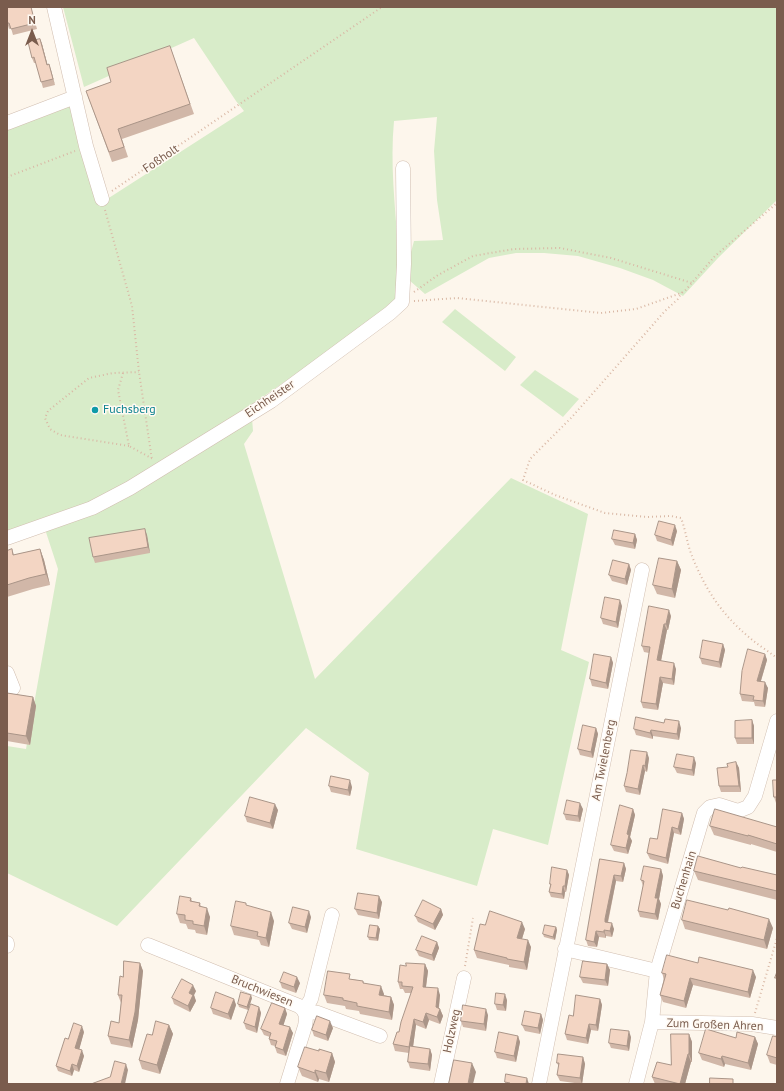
<!DOCTYPE html>
<meta charset="utf-8">
<style>
body{margin:0}
#map{position:relative;width:784px;height:1091px;overflow:hidden;background:#fdf6ec;font-family:"PT Sans",sans-serif}
canvas{display:block}
.frame{position:absolute;inset:0;border:8px solid #7a5c4d;pointer-events:none}
.north{position:absolute;left:12px;top:12px;width:40px;height:40px;-webkit-text-stroke:3px #fffaf3;paint-order:stroke;rotate:0deg;font-size:11px;font-weight:700;line-height:16px;text-align:center;color:#7a5c4d}
.north::after{content:'';display:block;margin:auto;width:14px;height:18px;background:#7a5c4d;clip-path:polygon(50% 0,100% 100%,50% 72%,0 100%)}
</style>
<div id="map">
<canvas width="784" height="1091"></canvas>
<div class="frame"></div>
<div class="north">N</div>
</div>
<script>
const context = document.querySelector('canvas').getContext('2d');
context.lineJoin = 'round';
function fill(path, color) {
  context.fillStyle = color;
  context.fill(path, 'evenodd');
}
function stroke(path, color, width, dash) {
  context.strokeStyle = color;
  context.lineWidth = width;
  context.lineCap = dash ? 'butt' : 'round';
  context.setLineDash(dash || []);
  context.stroke(path);
}
function drawText(font, color, halo, rows, align = 'center') {
  context.font = font + ' "PT Sans",sans-serif';
  context.lineWidth = 3;
  context.setLineDash([]);
  context.textBaseline = 'middle';
  context.strokeStyle = halo;
  context.fillStyle = color;
  for (const [text, x, y, turn = 0] of rows) {
    context.save();
    context.translate(x, y);
    context.rotate((+turn || 0) * Math.PI / 180);
    context.textAlign = isNaN(turn) ? turn : align;
    if (halo) context.strokeText(text, 0, 0);
    context.fillText(text, 0, 0);
    context.restore();
  }
}
const green = new Path2D(`
 M63 7H777V200L718 258 683 296 653 280 620 268 578 256 544 253H516L489 258 425 294 409 280 411 252 414 241 443 240 437 200 434 151 437 117 394 121C390 163 395 205 398 247 399 264 395 281 396 299L386 312 251 405 253 431 244 444 315 679 511 478 588 514 561 650 589 662 548 845 493 829 477 886 356 849 369 773 306 728 117 926 7 873V746L26 749 58 569 42 520 7 532V116L68 93 101 203 244 111 236 101 194 38 84 87Z
 M455 309 516 357 505 371 442 322Z
 M535 370 579 399 563 417 520 385Z`);
const path = new Path2D(`
 M7 177 75 151
 M112 191 382 7
 M105 210 132 306 139 372 152 460
 M414 292 438 275 473 256 514 249 560 248 611 258 692 283
 M682 292 678 299 665 311 572 417 530 459 523 480 555 495 605 513 647 517 671 516 681 518C686 531 687 544 692 556 705 589 722 615 750 638 758 645 768 651 777 658
 M414 301 457 298 601 313 636 309 684 292 715 256 777 203
 M123 373 118 390 129 446 153 459
 M129 446 60 435 50 429 45 418 48 411 89 378 113 373 139 372
 M465 966 473 918
 M755 1013 777 938`);
const minor = new Path2D(`
 M54 7 86 146 102 199
 M7 123 75 97
 M7 538 92 508 130 488 271 401 390 313 402 302 404 264 403 168
 M7 673 13 688
 M332 915 311 999 304 1011 318 1013 380 1036
 M7 943V946
 M148 945 299 1006C306 1011 307 1017 305 1026L287 1084
 M565 949 657 971
 M652 1022 752 1024 777 1028
 M441 1084 464 978
 M539 1084 642 570
 M636 1084 652 1022 657 971 704 813 710 807 719 805 738 811 748 807 755 796 777 721`);
const wall = new Path2D(`
 M31 7 37 29 13 35 11 28 9 29 7 22Z
 M40 39 42 44 47 64H49L55 85 43 88 36 63H34L32 58Z
 M170 46 194 114 122 139 128 157 112 162 86 91 111 82Z
 M677 531 673 546 657 541 655 535Z
 M635 534 637 540 635 549 615 545 612 539Z
 M147 535 150 553 95 563 93 557Z
 M12 549 14 555 40 549 44 560 50 585 33 589 7 597V551Z
 M677 561 681 570 675 598 657 594 653 585Z
 M629 564 631 570 627 585 612 581 609 575Z
 M622 606 618 628 603 624 601 618Z
 M671 616 668 630H667L661 661 676 669 674 685 663 683 658 710 643 708 641 702 649 653 644 652 642 646Z
 M723 644 725 650 721 668 702 664 700 658Z
 M765 654 767 660 761 681 768 688 765 707 755 706 754 702 742 701 740 694Z
 M611 657 613 663 608 689 592 686 590 679Z
 M7 693 33 697 36 706 30 745 7 741Z
 M752 720 754 726V744H737L735 738Z
 M596 728 598 734 593 758 580 755 578 749Z
 M681 728 679 740 653 736V739L636 735 634 729Z
 M649 758 647 772 645 771 640 795 626 792 624 786Z
 M736 762 739 768 741 792H721L719 786 728 767Z
 M696 763 694 776 677 773 674 767Z
 M777 780V803H776L774 797Z
 M329 786 352 787 350 796 331 792Z
 M583 809 580 822 566 820 564 814Z
 M633 809 635 815 630 837 632 841 628 854 614 851 611 845Z
 M278 810 273 829 247 822 245 816Z
 M682 813 684 819 681 835 674 833 668 864 650 859 647 853Z
 M710 826 777 827V852L751 844V845L714 835Z
 M600 859 624 863 626 869 623 882 616 881 608 923 614 929 612 937 606 936V938L599 937 597 947 588 946 586 940Z
 M741 868 777 875V900L698 880 694 871Z
 M661 869 663 876 659 899 661 904 658 920 640 917 638 911 643 886 641 880Z
 M567 870 569 875 566 892H565L564 899 551 897 549 892 550 886V884Z
 M191 898 192 901 200 903 201 907 210 917 207 935 196 933 195 930 188 929 186 924 180 923 177 914Z
 M382 902 379 919 358 915 355 909Z
 M247 906 274 921 269 947 261 945 259 940 234 935 231 926Z
 M441 909 443 915 435 930 418 922 415 916Z
 M311 917 307 933 292 929 289 923Z
 M682 920 773 928 767 949 685 929Z
 M485 925 525 929 522 939 531 947 527 970 509 967V965L477 958 474 950Z
 M378 926 380 929 378 941 369 940 368 937Z
 M556 927 557 930 555 940 544 937 543 934Z
 M437 942 439 948 434 961 419 956 416 950Z
 M140 963 143 971 138 1020 132 1048 111 1044 108 1036 119 1023 121 1003 118 995Z
 M698 963 756 977 750 998 693 985 686 1008 663 1002 660 995 664 979 662 973Z
 M425 964 428 971 426 987 440 995 439 1008 440 1009 443 1016 440 1024 429 1020 426 1029 416 1025 413 1047 430 1049 432 1055 430 1071 410 1068 408 1062 409 1053 395 1051 393 1044 399 1032 411 993H405L403 989H400L398 982 406 966Z
 M607 964 610 970 608 986 583 983 580 977Z
 M351 979 363 981 364 983 384 994V995L391 997 394 1005 392 1020 360 1014 359 1011 346 1009 345 1006 327 1003 324 995Z
 M280 982 300 983 296 993 282 988Z
 M196 991 194 995 196 1001 190 1012 174 1004 172 998Z
 M252 998 248 1010 239 1007 238 1004Z
 M234 999 236 1005 231 1020 213 1014 211 1008Z
 M600 999 602 1005 598 1031 591 1030 588 1044 567 1040 565 1034 573 1016Z
 M507 1000 506 1011 497 1010 495 1004Z
 M259 1007 261 1013 257 1033 246 1029 244 1023Z
 M285 1008 287 1014 283 1025 293 1033 286 1056 277 1053 275 1047V1046L271 1045 269 1039 270 1037 264 1035 261 1029Z
 M541 1014 543 1020 540 1034 525 1031 522 1025Z
 M488 1015 486 1031 463 1027 461 1021Z
 M169 1025 173 1034 160 1074 142 1069 139 1060 152 1035Z
 M333 1028 328 1041 314 1036 312 1030Z
 M84 1032 79 1049 84 1056 79 1072 74 1070 72 1076 58 1071 56 1066 68 1039Z
 M689 1034 692 1042V1062H691L685 1084H655L652 1077 671 1065Z
 M518 1036 520 1042 516 1062 497 1058 495 1052Z
 M631 1037 629 1051 611 1048 609 1043Z
 M755 1037 758 1044 751 1070 725 1064 724 1067 702 1060 699 1053 736 1038Z
 M777 1037V1065L770 1063 767 1055Z
 M319 1051 332 1053 335 1062 329 1082 319 1079 318 1082 302 1076 298 1067Z
 M583 1057 585 1064 582 1084 560 1081 557 1075 559 1067 557 1063Z
 M505 1082 529 1084H505Z`);
const shadedWall = new Path2D(`
 M40 39 42 44 49 70 47 65Z
 M49 64 51 70 55 85 53 79Z
 M675 525 677 531 673 546 671 540Z
 M145 529 147 535 150 553 148 547Z
 M635 534 637 540 635 549 633 543Z
 M40 549 44 560 50 585 46 574Z
 M677 561 681 570 675 598 672 589Z
 M629 564 631 570 627 585 625 579Z
 M620 600 622 606 618 628 616 622Z
 M669 610 671 616 668 630 666 624Z
 M664 624 667 630 660 666 657 660Z
 M723 644 725 650 721 668 719 662Z
 M765 654 767 660 759 687 757 681Z
 M611 657 613 663 608 689 606 683Z
 M674 663 676 669 674 685 672 679Z
 M660 677 663 683 658 710 656 704Z
 M765 682 768 688 765 707 763 701Z
 M33 697 36 706 30 745 26 736Z
 M752 720 754 726V744L752 738Z
 M679 721 681 728 679 740 677 734Z
 M596 728 598 734 593 758 591 752Z
 M651 730 653 736V739L650 733Z
 M647 752 649 758 647 772 645 766Z
 M694 757 696 763 694 776 692 770Z
 M736 762 739 768 741 792 739 786Z
 M643 765 645 771 640 795 638 789Z
 M350 780 352 787 350 796 348 790Z
 M580 803 583 809 580 822 578 816Z
 M275 804 278 810 273 829 270 823Z
 M633 809 635 815 630 837 632 841 628 854 626 848 627 834Z
 M682 813 684 819 681 835 678 829Z
 M672 827 674 833 668 864 666 858Z
 M624 863 626 869 623 882 621 876Z
 M661 869 663 876 659 899 661 904 658 920 655 914V898Z
 M567 870 569 875 566 892 565 886Z
 M614 875 616 881 607 925 605 922V919Z
 M563 886 565 892 564 899 562 894Z
 M379 896 382 902 379 919 377 913Z
 M207 908 210 917 207 935 204 926Z
 M441 909 443 915 435 930 433 924Z
 M309 911 311 917 307 933 305 927Z
 M271 912 274 921 269 947 266 938Z
 M769 919 773 928 767 949 764 940Z
 M522 922 525 929 520 945 517 938Z
 M612 923 614 929 612 937 610 931Z
 M378 926 380 929 378 941 376 938Z
 M556 927 557 930 555 940 553 937Z
 M604 930 606 936V938L604 932Z
 M596 931 599 937 597 947 594 942Z
 M528 940 531 947 527 970 524 962Z
 M437 942 439 948 434 961 432 955Z
 M140 963 143 971 138 1020 132 1048 129 1040Z
 M425 964 428 971 425 994 423 987Z
 M607 964 610 970 608 986 605 980Z
 M753 970 756 977 750 998 748 992Z
 M297 977 300 983 296 993 294 987Z
 M690 978 693 985 686 1008 684 1001Z
 M193 985 196 991 194 995 196 1001 190 1012 188 1006 189 993Z
 M381 986 384 994 382 1003 379 995Z
 M438 988 440 995 438 1014 436 1007Z
 M505 994 507 1000 506 1011 503 1005Z
 M251 995 252 998 248 1010 247 1007Z
 M391 997 394 1005 392 1020 389 1012Z
 M234 999 236 1005 231 1020 228 1014Z
 M600 999 602 1005 598 1031 596 1025Z
 M259 1007 261 1013 257 1033 255 1027Z
 M285 1008 287 1014 282 1030 279 1024Z
 M440 1009 443 1016 440 1024 437 1017Z
 M486 1009 488 1015 486 1031 484 1024Z
 M426 1013 429 1020 426 1029 423 1022Z
 M541 1014 543 1020 540 1034 538 1028Z
 M414 1019 416 1025 412 1054 409 1047Z
 M330 1021 333 1028 328 1041 326 1035Z
 M589 1024 591 1030 588 1044 586 1038Z
 M169 1025 173 1034 160 1074 157 1065Z
 M82 1026 84 1032 78 1054 75 1048Z
 M290 1027 293 1033 286 1056 283 1050Z
 M629 1031 631 1037 629 1051 627 1046Z
 M689 1034 692 1042V1062L689 1054Z
 M518 1036 520 1042 516 1062 514 1056Z
 M755 1037 758 1044 751 1070 748 1063Z
 M430 1049 432 1055 430 1071 428 1064Z
 M82 1050 84 1056 79 1072 77 1066Z
 M332 1053 335 1062 329 1082 326 1073Z
 M688 1054 691 1062 685 1084H680Z
 M722 1056 725 1064 724 1067 721 1059Z
 M583 1057 585 1064 582 1084 580 1078Z
 M472 1063 476 1072 473 1084H468Z
 M72 1064 74 1070 72 1076 70 1071Z
 M126 1064 128 1070 125 1084H121Z
 M315 1070 319 1079 318 1082 315 1073Z
 M527 1078 529 1084H526Z`);
const building = new Path2D(`
 M7 7H31L35 23 11 29 9 23H7Z
 M40 39 47 65 49 64 53 79 41 82 34 57 32 58 28 42Z
 M170 46 190 104 118 129 124 147 109 152 86 91 111 82 107 68Z
 M659 521 675 525 671 540 655 535Z
 M145 529 148 547 93 557 89 538Z
 M614 530 635 534 633 543 612 539Z
 M12 549 13 555 40 549 46 574 29 578 7 585V551Z
 M659 558 677 561 672 589 653 585Z
 M613 560 629 564 625 579 609 575Z
 M605 597 620 600 616 622 601 618Z
 M649 606 669 610 666 624H664L657 660 674 663 672 679 660 677 656 704 641 702 650 647 642 646Z
 M703 640 723 644 719 662 700 658Z
 M748 649 765 654 757 681 765 682 763 701 753 700 754 696 740 694 742 671Z
 M594 654 611 657 606 683 590 679Z
 M7 693 33 697 26 736 7 733Z
 M636 717 664 723 665 719 679 721 677 734 651 730 650 733 634 729Z
 M752 720V738H735V721Z
 M583 725 596 728 591 752 578 749Z
 M631 750 647 752 645 766 643 765 638 789 624 786 627 773Z
 M677 754 694 757 692 770 674 767Z
 M736 762 739 786H719L717 768 728 767 727 764Z
 M331 776 350 780 348 790 329 786Z
 M773 780H777V797H774Z
 M250 797 275 804 270 823 245 816Z
 M567 800 580 803 578 816 564 814Z
 M620 805 633 809 627 834 629 835 626 848 611 845Z
 M663 809 682 813 678 829 672 827 666 858 647 853 650 838 657 839Z
 M715 809 777 827V844L748 835V836L710 826Z
 M698 856 741 868 742 867 777 875V891L694 871Z
 M600 859 624 863 621 876 614 875 605 919V922L612 923 610 931 604 930V932L596 931 594 942 586 940Z
 M644 866 661 869 655 898H658L655 914 638 911 644 881 641 880Z
 M552 867 567 870 565 886H563L562 894 549 892 551 884H550Z
 M358 893 379 896 377 913 355 909Z
 M180 896 191 898 190 901 200 903 199 906 207 908 204 926 193 924V921L185 920V915L177 914Z
 M423 900 441 909 433 924 415 916Z
 M687 900 728 910 729 908 769 919 764 940 682 920Z
 M236 901 246 903V905L271 912 266 938 257 936 258 932 231 926Z
 M293 907 309 911 305 927 289 923Z
 M490 911 522 922 517 938 528 940 524 962 507 959V958L474 950 480 924 485 925Z
 M370 925 378 926 376 938 368 937Z
 M545 925 556 927 553 937 543 934Z
 M422 936 437 942 432 955 416 950Z
 M667 955 698 963 699 957 753 970 748 992 690 978 684 1001 660 995 666 974 662 973Z
 M124 961 140 963 135 1012 129 1040 108 1036 111 1021 119 1023 122 995H118L120 976 123 977Z
 M583 961 607 964 605 980 580 977Z
 M406 963 425 964 423 987 438 988 436 1007 440 1009 437 1017 426 1013 423 1022 414 1019 409 1047 393 1044 397 1032H399L401 1022 413 987 402 986V982H398L400 965 406 966Z
 M328 971 350 974 349 979 363 981V983L381 986 379 995 391 997 389 1012 357 1006V1003L343 1000V998L324 995Z
 M284 972 297 977 294 987 280 982Z
 M777 972V978H775Z
 M182 979 193 985 189 993 193 995 188 1006 172 998Z
 M216 992 234 999 228 1014 211 1008Z
 M241 992 251 995 247 1007 238 1004Z
 M496 993 505 994 503 1005 495 1004Z
 M576 995 600 999 596 1025 589 1024 586 1038 565 1034 569 1015 573 1016Z
 M272 1003 285 1008 279 1024 290 1027 283 1050 275 1047 277 1041 269 1039 271 1033 261 1029Z
 M251 1004 259 1007 255 1027 244 1023Z
 M463 1005 486 1009 484 1024 461 1021Z
 M525 1011 541 1014 538 1028 522 1025Z
 M317 1016 330 1021 326 1035 312 1030Z
 M156 1021 169 1025 157 1065 139 1060 147 1034 152 1035Z
 M74 1023 82 1026 75 1048 82 1050 77 1066 72 1064 70 1071 56 1066 65 1038 68 1039Z
 M611 1029 629 1031 627 1046 609 1043Z
 M706 1029 736 1038 737 1032 755 1037 748 1063 722 1056 721 1059 699 1053Z
 M499 1032 518 1036 514 1056 495 1052Z
 M671 1034H689V1054H688L680 1084 652 1077 657 1062 671 1065Z
 M773 1036 777 1037V1058L767 1055Z
 M410 1046 430 1049 428 1064 408 1062Z
 M305 1047 319 1051V1049L332 1053 326 1073 315 1070V1073L298 1067Z
 M558 1054 583 1057 580 1078 557 1075 559 1063H557Z
 M454 1060 472 1063 468 1084H449Z
 M115 1061 126 1064 121 1084H91L110 1077Z
 M506 1074 527 1078 526 1084H510V1083L505 1082Z
 M710 1078 733 1079V1084H710Z`);
const markers = [
 [95,410,4,"#0f9aa8"]
];
const streetNames = [
 ["Foßholt",161,159,-34],
 ["Eichheister",270,399,-34],
 ["Am Twielenberg",604,760,-79],
 ["Buchenhain",684,880,-73],
 ["Bruchwiesen",262,991,22],
 ["Zum Großen Ahren",715,1025,2],
 ["Holzweg",452,1031,-78]
];
const cultureNames = [
 ["Fuchsberg",103,410]
];
fill(green, '#d8ecc9');
stroke(minor, '#d1beb0', 15);
stroke(path, '#d9b8a5', 2, [1, 3]);
stroke(minor, '#fff', 14);
fill(wall, '#d1b7a8');
fill(shadedWall, '#aa9588');
fill(building, '#f3d5c3');
stroke(building, '#aa9588', 1);
for (const [x, y, r, color] of markers) {
  const dot = new Path2D();
  dot.arc(x, y, r, 0, 2 * Math.PI);
  context.fillStyle = color;
  context.fill(dot);
  stroke(dot, '#fffaf3', 1.5);
}
drawText('12px', '#7a5c4d', '#fffaf3', streetNames);
drawText('12px', '#0d838f', '#fffaf3', cultureNames, 'left');
</script>
